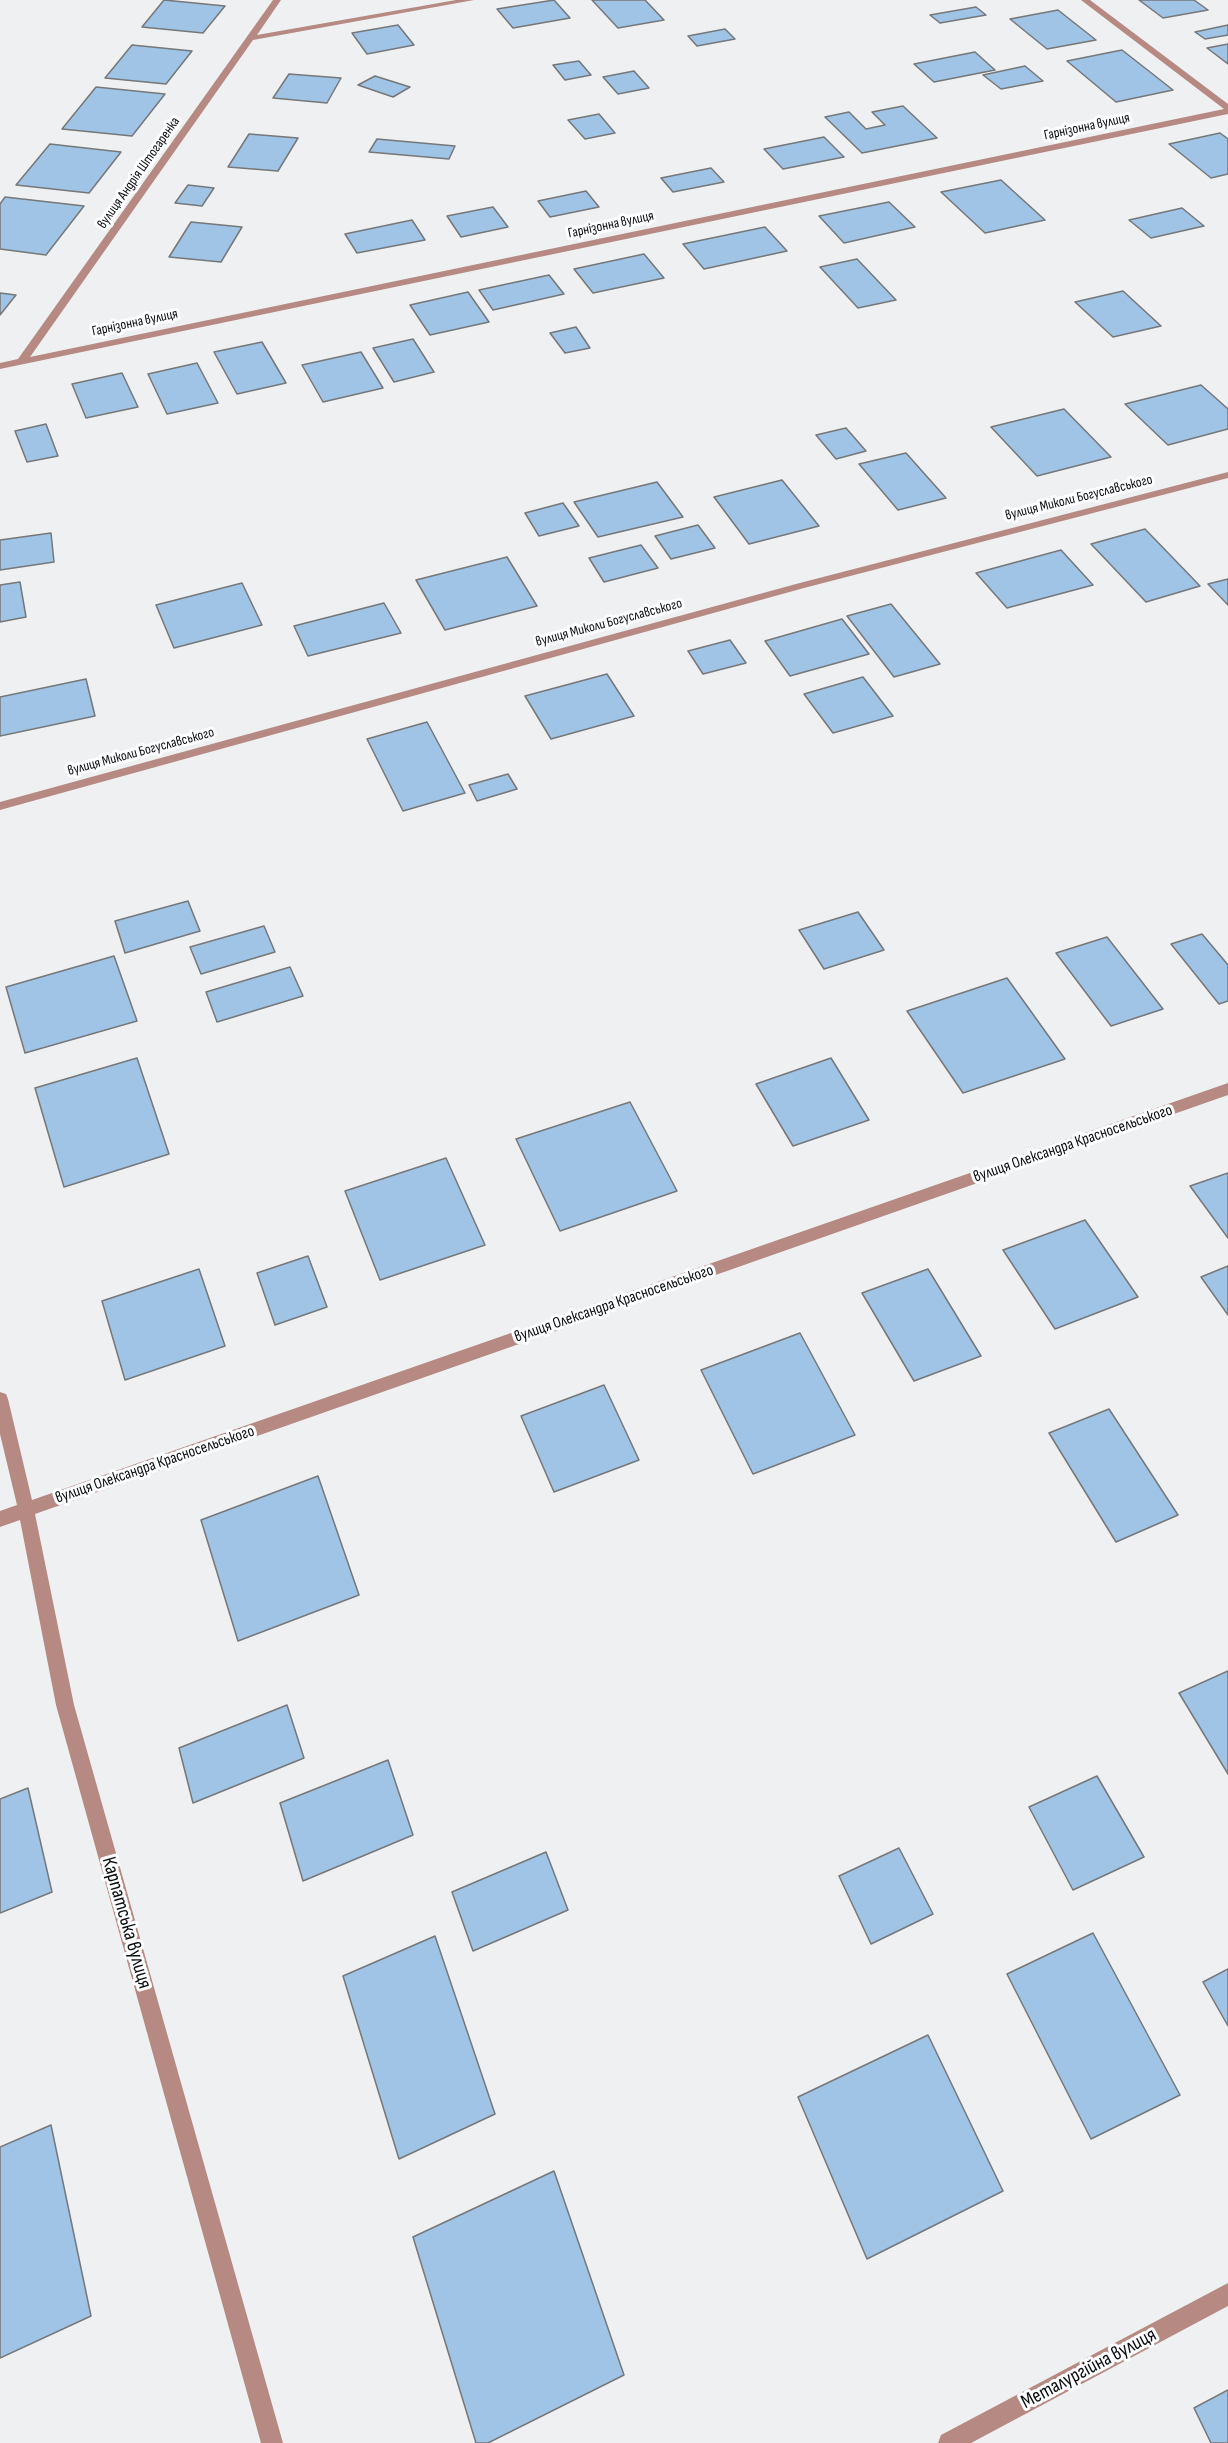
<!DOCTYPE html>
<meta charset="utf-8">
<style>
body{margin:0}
canvas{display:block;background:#eef0f2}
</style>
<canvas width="1228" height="2443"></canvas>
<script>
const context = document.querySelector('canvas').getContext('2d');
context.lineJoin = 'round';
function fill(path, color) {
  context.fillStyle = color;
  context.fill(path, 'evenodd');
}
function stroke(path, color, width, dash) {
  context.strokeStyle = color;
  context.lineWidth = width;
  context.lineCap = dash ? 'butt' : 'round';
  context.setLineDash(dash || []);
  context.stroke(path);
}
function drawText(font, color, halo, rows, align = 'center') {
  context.font = font + ' "Sofia Sans Condensed",sans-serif';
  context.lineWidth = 6;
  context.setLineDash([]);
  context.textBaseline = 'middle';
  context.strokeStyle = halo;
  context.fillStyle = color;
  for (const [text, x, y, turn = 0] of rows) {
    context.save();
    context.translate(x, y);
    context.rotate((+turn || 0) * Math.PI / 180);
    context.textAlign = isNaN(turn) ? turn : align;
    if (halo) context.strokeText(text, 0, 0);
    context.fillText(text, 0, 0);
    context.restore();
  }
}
const building = new Path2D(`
 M164 0 225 6 203 33 142 27Z
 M554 0 570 18 513 28 497 9Z
 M592 0H645L664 20 618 28Z
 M1139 0H1194L1208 10 1163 18Z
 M976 7 986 15 940 23 930 15Z
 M1058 10 1096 40 1047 49 1010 19Z
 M398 25 414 45 367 54 352 33Z
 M1228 25V35L1205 39 1195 32Z
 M725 29 735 39 697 46 688 36Z
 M1228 44V64L1207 48Z
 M132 45 192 51 166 84 105 78Z
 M1122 50 1173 90 1116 102 1067 61Z
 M975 52 995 70 934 82 914 64Z
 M579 61 591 75 565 80 553 65Z
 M1025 66 1043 81 1001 89 983 75Z
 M634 71 649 88 618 94 603 77Z
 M289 74 341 78 327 103 273 98Z
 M375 76 410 87 393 97 358 85Z
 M96 87 165 94 132 136 62 129Z
 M903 106 937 138 862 153 825 117 849 112 866 129 885 125 872 112Z
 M599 114 615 133 585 139 568 120Z
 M1220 133 1228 139V174L1211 178 1169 144Z
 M249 134 298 138 278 171 228 167Z
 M824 137 844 157 783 169 764 149Z
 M377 139 455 146 449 159 369 152Z
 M50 144 121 152 89 193 16 185Z
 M711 168 724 182 673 192 661 178Z
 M1001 180 1045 220 985 233 941 192Z
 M188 185 214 188 202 206 175 203Z
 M586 191 599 207 550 217 538 201Z
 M5 197 84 206 46 255 0 249V204Z
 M889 202 915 227 844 243 819 216Z
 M493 207 508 227 461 237 447 216Z
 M1182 208 1204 226 1151 238 1129 220Z
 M412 220 425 240 357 253 345 234Z
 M191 222 242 227 221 262 169 257Z
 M765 227 787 251 704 269 683 244Z
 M644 254 664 278 593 293 574 269Z
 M857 259 896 300 858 308 820 267Z
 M549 275 564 294 493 310 479 290Z
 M1123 291 1161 326 1113 337 1075 302Z
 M468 292 489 322 430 335 410 305Z
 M0 293 16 295 0 315Z
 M576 327 590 348 565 353 550 333Z
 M413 339 434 372 394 382 373 348Z
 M262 342 286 383 237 394 214 352Z
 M361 352 383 388 323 402 302 365Z
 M197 363 218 403 167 414 148 374Z
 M122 373 138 407 86 418 72 384Z
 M1201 385 1228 409V429L1168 445 1125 404Z
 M1064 409 1111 457 1037 476 991 427Z
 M46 424 58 456 27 462 15 431Z
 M846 428 866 451 836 459 816 435Z
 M906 453 946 498 898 510 859 464Z
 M782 480 819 526 749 544 714 497Z
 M657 482 683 517 598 537 574 502Z
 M563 503 579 526 539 536 525 513Z
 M698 525 715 548 671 559 655 536Z
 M1145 529 1200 586 1146 602 1091 544Z
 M51 533 54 562 0 570V540Z
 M641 545 658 568 604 582 589 558Z
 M1061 550 1093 585 1007 608 976 573Z
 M507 557 537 606 445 630 416 580Z
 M1228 579V605L1208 584Z
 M20 582 26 617 0 622V585Z
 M242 583 262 625 174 648 156 605Z
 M384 603 401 633 308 656 294 626Z
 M891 604 940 664 894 677 847 616Z
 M842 619 869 654 790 676 765 641Z
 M730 640 746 663 703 674 688 651Z
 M607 674 634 716 551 739 525 696Z
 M863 677 893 716 833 733 804 694Z
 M86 679 95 716 0 736V697Z
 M427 722 465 793 403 811 367 739Z
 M508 774 517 789 477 801 469 785Z
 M188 901 200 931 125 953 115 921Z
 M858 912 884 950 824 969 799 930Z
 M264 926 275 952 201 974 190 947Z
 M1202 934 1228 965V1001L1219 1004 1171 944Z
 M1107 937 1163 1009 1111 1026 1056 953Z
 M114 956 137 1021 25 1053 6 987Z
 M290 967 303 996 217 1022 206 992Z
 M1007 978 1065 1059 963 1093 907 1011Z
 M137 1058 169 1154 64 1187 35 1088Z
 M831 1058 869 1120 793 1146 756 1084Z
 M630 1102 677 1191 560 1231 516 1139Z
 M446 1158 485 1245 380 1280 345 1191Z
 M1228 1173V1238L1190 1186Z
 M1085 1220 1138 1297 1055 1329 1003 1250Z
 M308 1256 327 1307 275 1325 257 1273Z
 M1228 1266V1315L1201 1277Z
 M199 1269 225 1346 125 1380 102 1301Z
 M928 1269 981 1356 914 1381 862 1293Z
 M800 1333 855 1435 753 1474 701 1370Z
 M604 1385 639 1460 554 1492 521 1416Z
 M1109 1409 1178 1515 1116 1542 1049 1433Z
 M318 1476 359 1595 238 1641 201 1520Z
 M1228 1671V1774L1179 1693Z
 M287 1705 304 1758 193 1803 179 1748Z
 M388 1760 413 1835 303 1881 280 1803Z
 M1097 1776 1144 1857 1073 1890 1029 1807Z
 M28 1788 52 1892 0 1913V1799Z
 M899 1848 933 1914 871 1944 839 1876Z
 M546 1852 568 1910 473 1951 452 1892Z
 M1093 1933 1180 2095 1091 2139 1007 1974Z
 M435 1936 495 2114 399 2159 343 1976Z
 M1228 1969V2026L1203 1982Z
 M928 2035 1003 2191 867 2259 798 2097Z
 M51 2125 91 2316 0 2358V2147Z
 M554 2171 624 2375 488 2443H476L413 2237Z
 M1228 2390V2443H1211L1194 2408Z`);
const street = new Path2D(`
 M273 0H281L257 35 456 0H474L253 40 30 357 1224 109 1081 0H1090L1228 104V114L0 369V363L18 359Z
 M1228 472V478L804 588 0 810V802L796 584Z
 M1228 1083V1095L35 1514 74 1705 283 2443H261L56 1705 20 1520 0 1527V1511L17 1505 0 1434V1392L6 1394 8 1399 32 1500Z
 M1228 2283V2306L971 2443H938L941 2435Z`);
const farStreetnames = [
 ["Гарнізонна вулиця",1087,127,-12],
 ["вулиця Андрія Штогаренка",139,173,-55],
 ["Гарнізонна вулиця",611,225,-12],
 ["Гарнізонна вулиця",135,323,-12],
 ["вулиця Миколи Богуславського",1079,498,-14],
 ["вулиця Миколи Богуславського",609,623,-15],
 ["вулиця Миколи Богуславського",141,752,-15]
];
const streetNames = [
 ["вулиця Олександра Красносельського",1073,1144,-19],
 ["вулиця Олександра Красносельського",614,1304,-19],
 ["вулиця Олександра Красносельського",155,1465,-19]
];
const nearStreetnames = [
 ["Карпатська вулиця",126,1923,74],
 ["Металургійна вулиця",1089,2369,-28]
];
fill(building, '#9fc4e6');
stroke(building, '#767779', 1.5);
fill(street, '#b68a83');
drawText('14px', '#0b0c0c', '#fcfdff', farStreetnames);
drawText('16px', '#0b0c0c', '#fcfdff', streetNames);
drawText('20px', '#0b0c0c', '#fcfdff', nearStreetnames);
</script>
